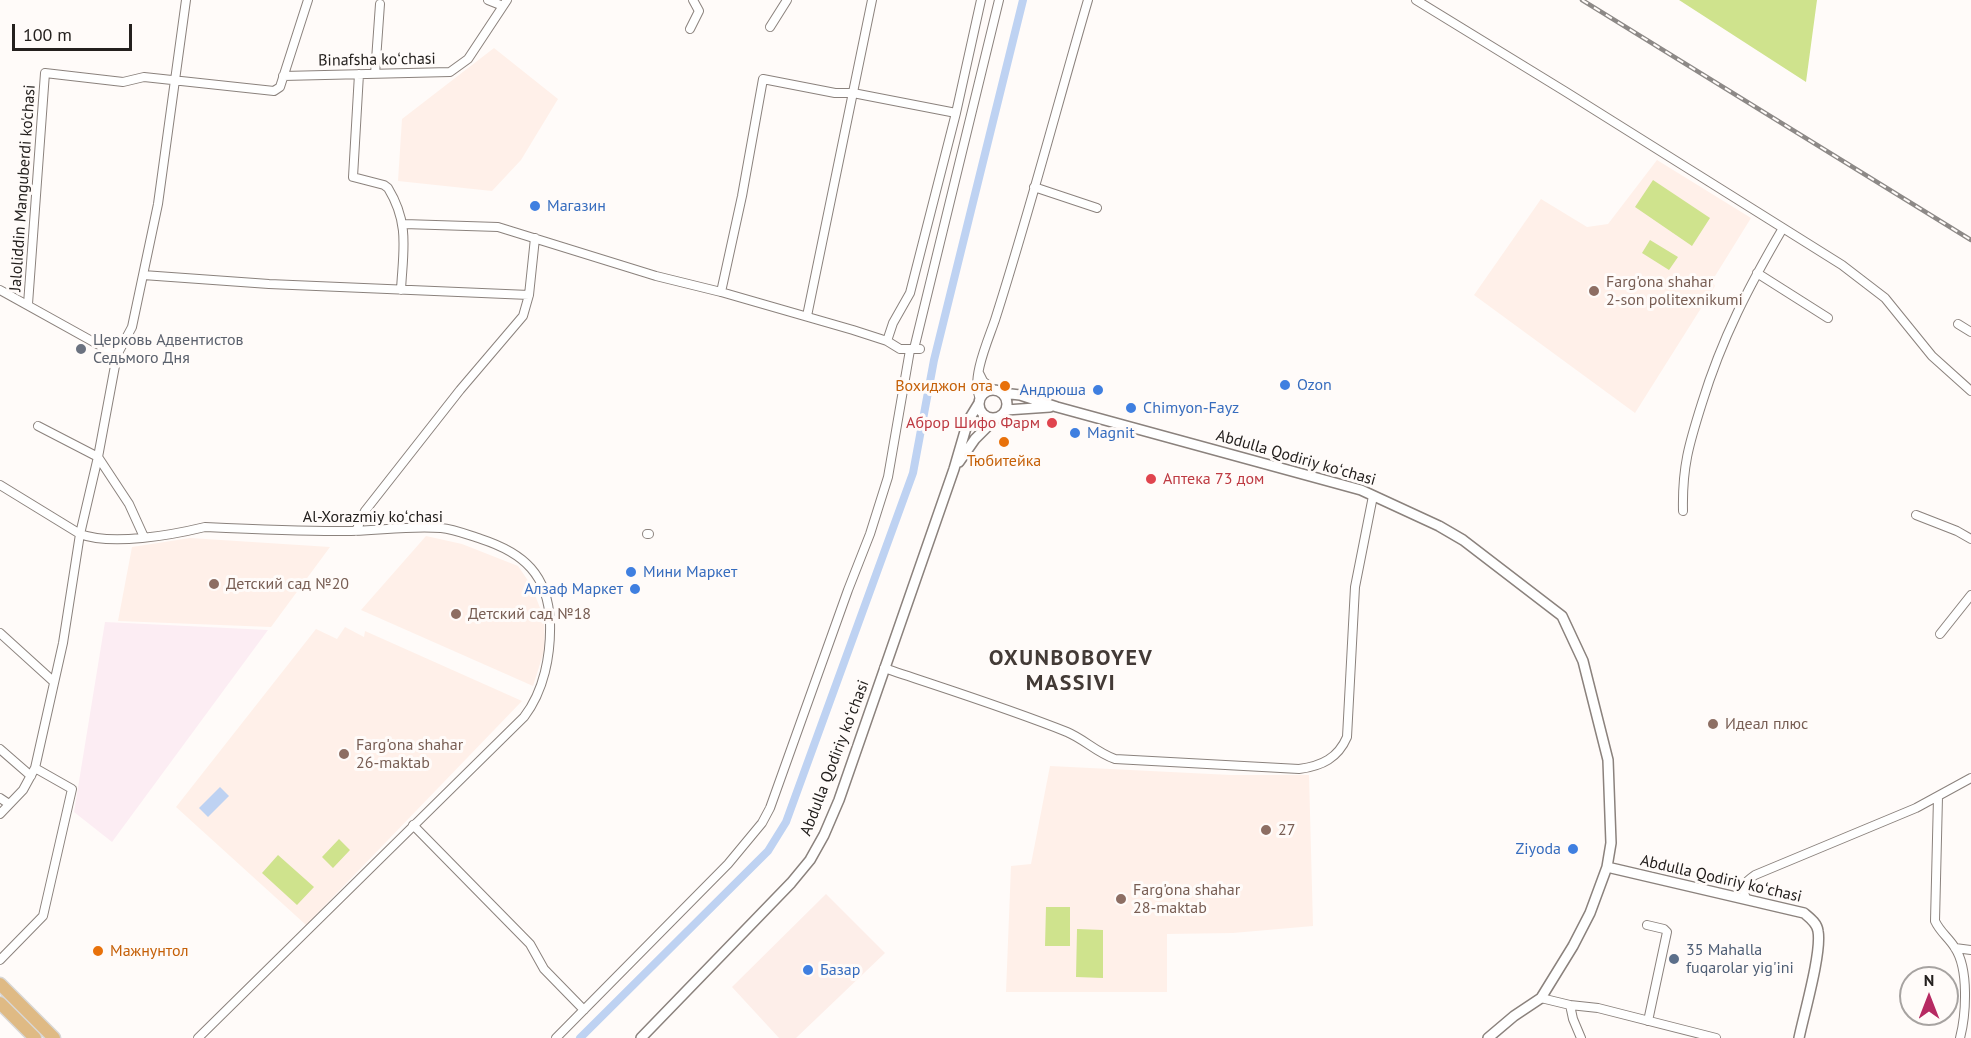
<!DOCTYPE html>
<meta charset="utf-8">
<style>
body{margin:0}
#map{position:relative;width:1971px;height:1038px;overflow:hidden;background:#fffbf9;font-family:"PT Sans",sans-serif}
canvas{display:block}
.north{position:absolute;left:1899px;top:966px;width:60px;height:60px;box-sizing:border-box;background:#fffbf9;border:2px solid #a7a3a1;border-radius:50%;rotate:0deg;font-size:16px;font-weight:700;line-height:24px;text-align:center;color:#24201e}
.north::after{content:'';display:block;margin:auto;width:21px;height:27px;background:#b62a62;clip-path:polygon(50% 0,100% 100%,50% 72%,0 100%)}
.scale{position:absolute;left:12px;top:24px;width:120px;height:27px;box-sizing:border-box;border:3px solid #24201e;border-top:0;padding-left:8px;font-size:18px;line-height:21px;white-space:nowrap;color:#24201e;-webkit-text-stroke:4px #fffbf9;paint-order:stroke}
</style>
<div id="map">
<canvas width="1971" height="1038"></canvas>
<div class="north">N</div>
<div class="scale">100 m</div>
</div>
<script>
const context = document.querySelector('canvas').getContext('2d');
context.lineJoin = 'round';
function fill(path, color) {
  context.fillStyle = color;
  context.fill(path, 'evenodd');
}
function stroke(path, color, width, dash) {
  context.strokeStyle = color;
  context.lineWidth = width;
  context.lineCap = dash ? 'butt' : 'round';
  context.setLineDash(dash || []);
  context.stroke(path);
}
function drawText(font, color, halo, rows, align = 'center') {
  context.font = font + ' "PT Sans",sans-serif';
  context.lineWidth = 6;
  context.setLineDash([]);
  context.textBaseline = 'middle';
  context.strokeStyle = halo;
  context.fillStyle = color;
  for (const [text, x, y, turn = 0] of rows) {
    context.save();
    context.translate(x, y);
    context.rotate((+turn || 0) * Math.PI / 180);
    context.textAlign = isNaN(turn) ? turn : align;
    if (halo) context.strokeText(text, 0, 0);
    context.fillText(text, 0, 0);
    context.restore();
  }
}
const commercial = new Path2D(`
 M826 894 885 953 796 1038H779L732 987Z`);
const industrial = new Path2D(`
 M105 622 268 630 112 842 74 812Z`);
const built = new Path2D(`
 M494 48 558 99 521 160 492 191 398 181 402 119Z
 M1657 160 1751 218 1712 281 1715 286 1635 413 1474 295 1541 199 1587 227 1608 224Z
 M426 536 462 544 518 566 531 585 544 618 545 648 533 686 361 610Z
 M190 538 330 547 271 627 118 621 132 547Z
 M345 627 364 637 365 631 522 701 306 925 176 807 316 629 337 639Z
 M1050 766 1231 775H1309L1313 926 1233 933 1167 934V992H1006L1011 866 1031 864Z`);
const green = new Path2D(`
 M1679 0H1817L1806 82Z
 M1653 180 1710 218 1692 246 1635 207Z
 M1650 240 1678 257 1669 270 1642 253Z
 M339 839 350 850 333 868 322 857Z
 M278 855 314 887 297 905 262 873Z
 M1046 907H1070V946H1045Z
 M1077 929 1103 930V978L1076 977Z`);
const water = new Path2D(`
 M220 787 229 796 208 817 199 808Z`);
const canal = new Path2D(`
 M580 1038 768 851 786 822 913 473 934 360 1023 0`);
const minor = new Path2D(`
 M488 0 503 6
 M1416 0 1566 92 1842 265 1885 298 1932 356 1971 391
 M770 27 787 0
 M690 29 699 11 693 0
 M359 74 353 177 384 185 388 188C410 224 403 251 401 290
 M375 74 380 4
 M283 76 450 72 468 59 507 0
 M1034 187 1097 208
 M404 224 498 227 656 276 721 292 853 330 887 341 900 349H920
 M1757 273 1828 318
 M143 275 269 284 529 295
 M0 290 117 355
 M721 292 742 196 763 79 835 93H853L956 113
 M28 304 45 73 123 82 144 77 274 91 280 87 308 0
 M807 316 872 0
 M1958 324 1971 332
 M887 341 893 323 910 293 956 113 981 0
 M914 349 999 0
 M979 373 983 381 994 390
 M980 398C970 380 989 338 995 320 1029 214 1057 106 1088 0
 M0 485 80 534C112 546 172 535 205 527 249 529 293 531 337 531 371 532 407 525 441 528 454 529 468 535 481 539 524 553 548 575 550 622 551 655 544 691 524 717L198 1038
 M1683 511C1682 467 1689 444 1702 403 1722 338 1749 286 1783 228
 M1916 515 1957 531 1971 539
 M356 531 365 511 460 390 523 316 529 295 535 238
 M647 534H649
 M144 537 129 504 98 457 117 355 132 327 158 204 186 0
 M0 633 54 682
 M1940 634 1971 595
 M884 668C946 689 1007 708 1067 732 1084 739 1097 753 1115 759L1299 769C1322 766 1338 758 1347 737L1355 587 1373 496
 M0 749 31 776
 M35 768 63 643 80 534 98 457 38 426
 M1938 797 1935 921C1940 932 1949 938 1955 948 1969 969 1966 1015 1960 1038
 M0 798 9 804
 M0 814 23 790 35 768 72 789 43 916 0 960
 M413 825 530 944 544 969 584 1010
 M1746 898C1740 886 1745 882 1755 875L1916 808 1971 778
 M1647 925 1664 929 1667 932 1648 1021
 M1955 948 1971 950
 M1541 998 1570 1005 1573 1019 1581 1038
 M1570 1005 1598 1008 1716 1038
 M556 1038 728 864 762 823 770 808 848 590 870 534 888 477 910 350`);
const tertiary = new Path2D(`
 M979 404a14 14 0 1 1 28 0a14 14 0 1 1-28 0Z
 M1002 393 1020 395 1057 407 1361 490 1439 526 1463 540 1562 616 1583 661 1608 760 1611 843 1607 867 1590 913 1573 946 1541 998 1514 1016 1488 1038
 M1006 410 1050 407
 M959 462 975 439 996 418
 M1607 867 1804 913C1810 918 1817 923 1818 931 1822 952 1804 1014 1799 1038
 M641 1038 791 883 810 860 824 835 839 800 954 469 968 421 979 403`);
const primary = new Path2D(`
 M0 984 54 1038
 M0 1003 35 1038`);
const rail = new Path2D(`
 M1582 0 1971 240`);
const markers = [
 [535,206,6,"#3f7fe0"],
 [1594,291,6,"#8d6e63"],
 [81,349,6,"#6b7280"],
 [1285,385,6,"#3f7fe0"],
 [1005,386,6,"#e8710a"],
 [1098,390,6,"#3f7fe0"],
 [1131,408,6,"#3f7fe0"],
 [1052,423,6,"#e0444e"],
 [1075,433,6,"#3f7fe0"],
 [1004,442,6,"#e8710a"],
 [1151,479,6,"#e0444e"],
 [631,572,6,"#3f7fe0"],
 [214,584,6,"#8d6e63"],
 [635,589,6,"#3f7fe0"],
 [456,614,6,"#8d6e63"],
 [1713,724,6,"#8d6e63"],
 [344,754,6,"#8d6e63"],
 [1266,830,6,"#8d6e63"],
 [1573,849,6,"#3f7fe0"],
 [1121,899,6,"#8d6e63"],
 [98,951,6,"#e8710a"],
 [1674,959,6,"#5c6f8a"],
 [808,970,6,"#3f7fe0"]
];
const streetNames = [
 ["Binafsha koʻchasi",377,60,-1],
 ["Jaloliddin Manguberdi ko'chasi",23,188,-86],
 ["Abdulla Qodiriy koʻchasi",1296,458,16],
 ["Al-Xorazmiy koʻchasi",373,517],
 ["Abdulla Qodiriy koʻchasi",835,758,-69],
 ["Abdulla Qodiriy koʻchasi",1721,879,13]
];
const shopNames = [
 ["Магазин",547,206],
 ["Ozon",1297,385],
 ["Андрюша",1086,390,"right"],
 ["Chimyon-Fayz",1143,408],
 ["Magnit",1087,433],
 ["Мини Маркет",643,572],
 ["Алзаф Маркет",623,589,"right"],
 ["Ziyoda",1561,849,"right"],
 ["Базар",820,970]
];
const educationNames = [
 ["Farg'ona shahar",1606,282],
 ["2-son politexnikumi",1606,300],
 ["Детский сад №20",226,584],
 ["Детский сад №18",468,614],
 ["Идеал плюс",1725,724],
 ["Farg'ona shahar",356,745],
 ["26-maktab",356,763],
 ["27",1278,830],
 ["Farg'ona shahar",1133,890],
 ["28-maktab",1133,908]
];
const worshipNames = [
 ["Церковь Адвентистов",93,340],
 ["Седьмого Дня",93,358]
];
const foodNames = [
 ["Вохиджон ота",993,386],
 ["Тюбитейка",1004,461,"center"],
 ["Мажнунтол",110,951,"left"]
];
const healthNames = [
 ["Аброр Шифо Фарм",1040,423],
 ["Аптека 73 дом",1163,479,"left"]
];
const serviceNames = [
 ["35 Mahalla",1686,950],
 ["fuqarolar yig'ini",1686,968]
];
const districtNames = [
 ["OXUNBOBOYEV",1071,659],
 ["MASSIVI",1071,684]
];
fill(commercial, '#fdeee9');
fill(industrial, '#fcedf3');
fill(built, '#fff0e9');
fill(green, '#cfe38d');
fill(water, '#bed2f2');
stroke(canal, '#bed2f2', 8);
stroke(minor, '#8b827d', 10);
stroke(tertiary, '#8b827d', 12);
stroke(primary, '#d8d7d6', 15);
stroke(minor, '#fff', 8);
stroke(tertiary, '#fff', 9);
stroke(primary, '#dfba84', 12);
stroke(rail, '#8d8987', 4.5);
stroke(rail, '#fffbf9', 2, [7]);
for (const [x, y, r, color] of markers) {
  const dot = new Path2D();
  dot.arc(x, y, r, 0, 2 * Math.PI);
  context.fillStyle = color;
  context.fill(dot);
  stroke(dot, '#fffbf9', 2);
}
drawText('16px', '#24201e', '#fffbf9', streetNames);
drawText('16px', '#366cbe', '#fffbf9', shopNames, 'left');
drawText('16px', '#785e54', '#fffbf9', educationNames, 'left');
drawText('16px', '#5b616d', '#fffbf9', worshipNames, 'left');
drawText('16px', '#c56008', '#fffbf9', foodNames, 'right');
drawText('16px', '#be3a42', '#fffbf9', healthNames, 'right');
drawText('16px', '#4e5e75', '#fffbf9', serviceNames, 'left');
context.letterSpacing = '1.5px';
drawText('bold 22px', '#433a36', '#fffbf9', districtNames);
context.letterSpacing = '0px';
</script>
